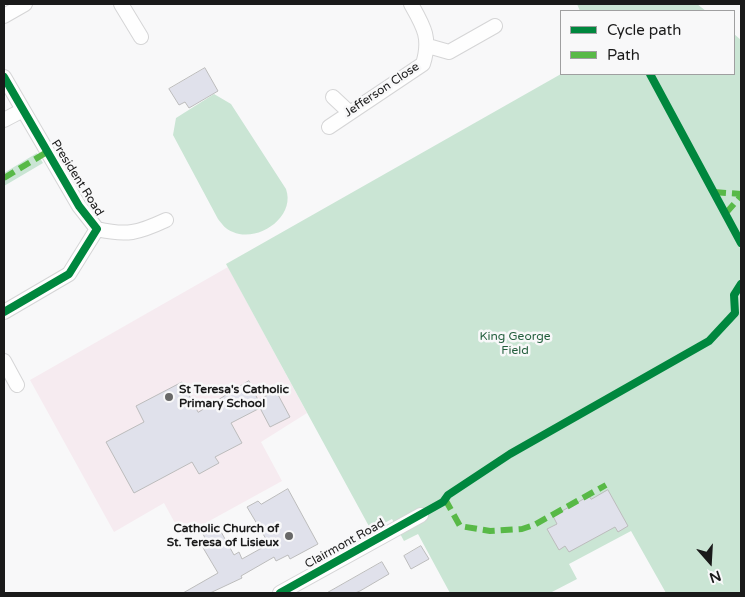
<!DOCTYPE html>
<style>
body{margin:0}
#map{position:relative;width:745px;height:597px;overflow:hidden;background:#f8f8f9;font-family:"Varela Round",sans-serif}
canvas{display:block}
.frame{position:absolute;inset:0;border:5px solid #1a1a1a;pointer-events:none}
.legend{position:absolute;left:560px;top:10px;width:175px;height:65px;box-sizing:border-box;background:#f8f8f9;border:1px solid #9f9fa0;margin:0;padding:6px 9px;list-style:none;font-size:15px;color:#1a1a1a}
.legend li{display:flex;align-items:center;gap:10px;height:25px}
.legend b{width:25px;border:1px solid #9f9fa0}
.north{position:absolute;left:685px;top:537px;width:50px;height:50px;-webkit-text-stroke:4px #f8f8f9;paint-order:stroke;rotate:161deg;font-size:14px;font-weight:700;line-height:20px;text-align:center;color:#1a1a1a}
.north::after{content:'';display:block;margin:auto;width:18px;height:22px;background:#1a1a1a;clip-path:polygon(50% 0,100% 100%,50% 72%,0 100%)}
</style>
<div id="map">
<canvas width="745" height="597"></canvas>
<div class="frame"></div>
<ul class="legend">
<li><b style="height:6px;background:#00873e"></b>Cycle path</li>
<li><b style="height:6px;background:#58b947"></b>Path</li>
</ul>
<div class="north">N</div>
</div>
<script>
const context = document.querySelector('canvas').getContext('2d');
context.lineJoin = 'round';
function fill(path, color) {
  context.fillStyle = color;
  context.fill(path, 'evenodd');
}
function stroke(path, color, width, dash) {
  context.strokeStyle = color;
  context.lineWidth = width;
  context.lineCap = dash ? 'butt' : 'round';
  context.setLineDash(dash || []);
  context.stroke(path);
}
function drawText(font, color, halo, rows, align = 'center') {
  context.font = font + ' "Varela Round",sans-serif';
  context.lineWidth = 5;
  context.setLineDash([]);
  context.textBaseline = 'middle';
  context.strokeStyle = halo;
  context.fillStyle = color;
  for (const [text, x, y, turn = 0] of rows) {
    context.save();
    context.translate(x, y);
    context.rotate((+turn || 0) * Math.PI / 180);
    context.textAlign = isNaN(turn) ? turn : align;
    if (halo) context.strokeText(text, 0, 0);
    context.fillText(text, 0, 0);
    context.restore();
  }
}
const education = new Path2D(`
 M228 267 307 413 261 442 282 481 182 536 164 503 114 532 30 380Z`);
const green = new Path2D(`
 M577 4H697L706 11H580Z
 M734 34 741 40V593H666L631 531 569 564 577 579 550 593H450L418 534 404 541 392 519 371 530 226 264 561 74H734Z
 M214 94 231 104 286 189C296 217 258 243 233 232 226 230 222 224 218 219L173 135 176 118Z
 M37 153 43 163 4 186V173Z`);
const building = new Path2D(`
 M205 68 218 91 189 108 185 102 179 105 169 89Z
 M249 381 258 400 276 391 290 417 270 427 260 408 231 423 242 443 215 457 219 463 199 474 192 462 134 493 106 442 144 422 136 406 182 382 198 412Z
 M288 489 318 544 290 559 288 555 276 561 274 557 241 576 242 578 210 593H183L218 573 199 541 205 538 203 534 214 528 216 531 220 530 234 555 239 552 242 559 269 544 247 507 258 501 261 504Z
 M608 490 628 526 618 532 615 527 569 552 565 546 559 550 547 529 557 524 553 516 589 496 591 499Z
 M421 546 429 559 411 569 404 556Z
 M382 562 389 574 360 591 355 593H327Z`);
const minor = new Path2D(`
 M121 4 141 37
 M4 16 25 4
 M428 46 449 52 495 26
 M4 77 79 206 97 229 69 274 4 312
 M333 97 349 112
 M4 120 23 110
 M329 127 423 64C431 38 424 27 411 4
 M97 229C127 236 138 233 166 220
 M4 361 17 385
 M280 593 421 515`);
const quiet = new Path2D(`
 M4 178 47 152
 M714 192 741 194
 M726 213 741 196
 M445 499 460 526 490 531 522 529 534 525 606 485`);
const cycleway = new Path2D(`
 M650 74 741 243
 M4 77 79 206 97 229 69 274 4 312
 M280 593 443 502 448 495 510 454 709 341 735 313 734 295 741 284`);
const markers = [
 [169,397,5,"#686868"],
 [289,536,5,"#686868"]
];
const streetNames = [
 ["Jefferson Close",382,90,-34],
 ["President Road",77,178,58],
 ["Clairmont Road",345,544,-29]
];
const parkNames = [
 ["King George",515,337],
 ["Field",515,351]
];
const poiNames = [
 ["St Teresa's Catholic",179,390],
 ["Primary School",179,404],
 ["Catholic Church of",279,529,"right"],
 ["St. Teresa of Lisieux",279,543,"right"]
];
fill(education, '#f6ebf0');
fill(green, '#cae5d4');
fill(building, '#e0e1eb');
stroke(building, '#bcbcbc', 1);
stroke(minor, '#d5d5d6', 16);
stroke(minor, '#fefefe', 14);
stroke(quiet, '#58b947', 6, [12, 6]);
stroke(cycleway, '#00873e', 8);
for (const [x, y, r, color] of markers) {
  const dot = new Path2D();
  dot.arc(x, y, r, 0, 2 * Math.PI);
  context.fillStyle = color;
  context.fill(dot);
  stroke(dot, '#f8f8f9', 2);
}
drawText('12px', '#1a1a1a', '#f8f8f9', streetNames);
drawText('12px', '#235e3d', '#f8f8f9', parkNames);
drawText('bold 12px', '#1a1a1a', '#f8f8f9', poiNames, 'left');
</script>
